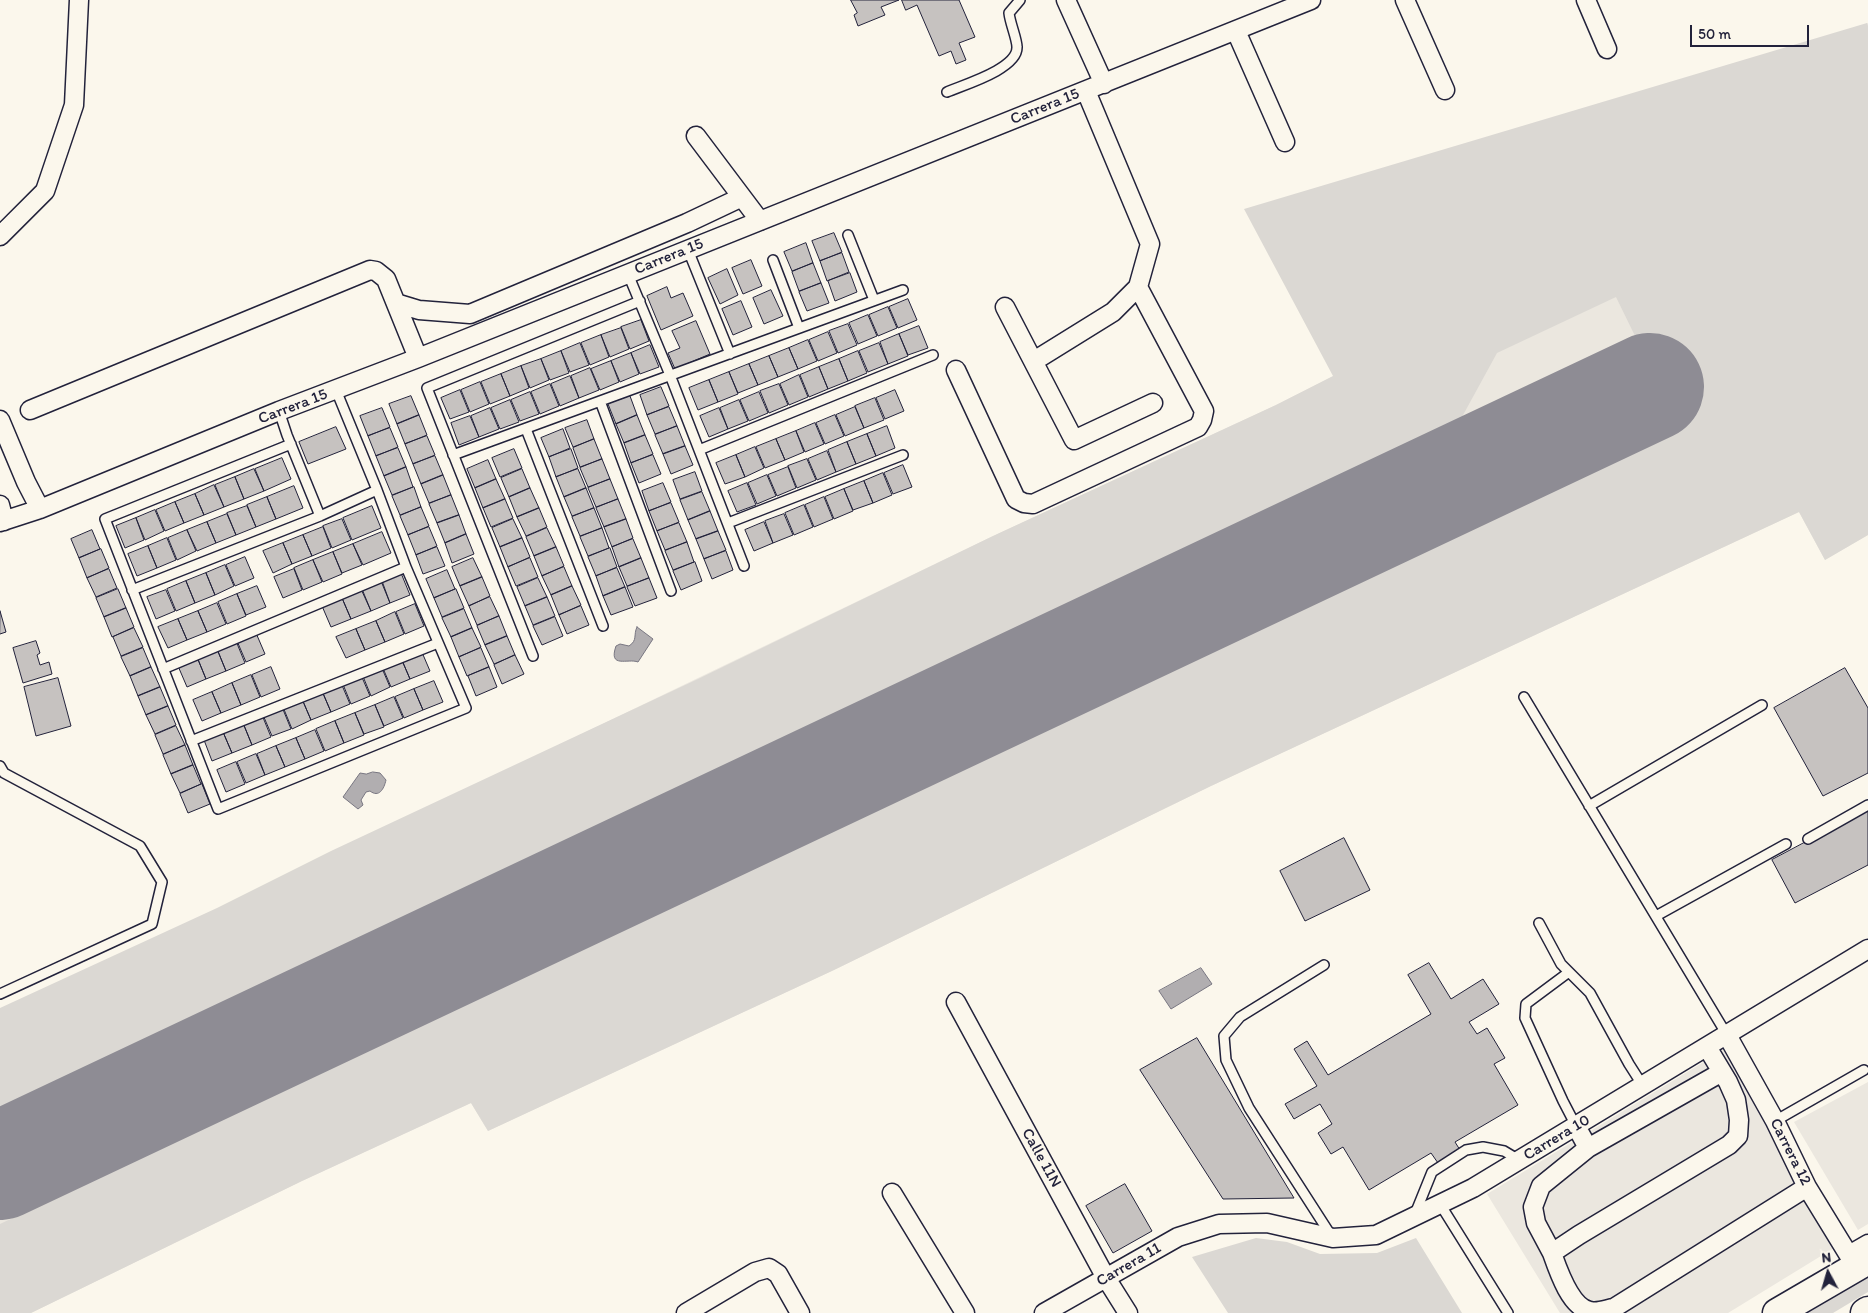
<!DOCTYPE html>
<style>
body{margin:0}
#map{position:relative;width:1868px;height:1313px;overflow:hidden;background:#fbf7ec;font-family:Itim,sans-serif}
canvas{display:block}
.north{position:absolute;left:1803px;top:1248px;width:50px;height:50px;-webkit-text-stroke:4px #fbf7ec;paint-order:stroke;rotate:354deg;font-size:14px;font-weight:700;line-height:20px;text-align:center;color:#22223b}
.north::after{content:'';display:block;margin:auto;width:18px;height:22px;background:#22223b;clip-path:polygon(50% 0,100% 100%,50% 72%,0 100%)}
.scale{position:absolute;left:1690px;top:25px;width:119px;height:22px;box-sizing:border-box;border:2px solid #22223b;border-top:0;padding-left:6px;font-size:15px;line-height:18px;white-space:nowrap;color:#22223b;-webkit-text-stroke:4px #fbf7ec;paint-order:stroke}
</style>
<div id="map">
<canvas width="1868" height="1313"></canvas>
<div class="north">N</div>
<div class="scale">50 m</div>
</div>
<script>
const context = document.querySelector('canvas').getContext('2d');
context.lineJoin = 'round';
function fill(path, color) {
  context.fillStyle = color;
  context.fill(path, 'evenodd');
}
function stroke(path, color, width, dash) {
  context.strokeStyle = color;
  context.lineWidth = width;
  context.lineCap = dash ? 'butt' : 'round';
  context.setLineDash(dash || []);
  context.stroke(path);
}
function drawText(font, color, halo, rows, align = 'center') {
  context.font = font + ' Itim,sans-serif';
  context.lineWidth = 4;
  context.setLineDash([]);
  context.textBaseline = 'middle';
  context.strokeStyle = halo;
  context.fillStyle = color;
  for (const [text, x, y, turn = 0] of rows) {
    context.save();
    context.translate(x, y);
    context.rotate((+turn || 0) * Math.PI / 180);
    context.textAlign = isNaN(turn) ? turn : align;
    if (halo) context.strokeText(text, 0, 0);
    context.fillText(text, 0, 0);
    context.restore();
  }
}
const built = new Path2D(`
 M1868 23V535L1825 560 1799 512 1211 786 834 970 488 1131 471 1103 302 1181 31 1313H0V1010L218 909 993 536 1276 405 1658 214 1703 84Z
 M1725 1049 1834 1248 1728 1313H1560L1487 1194Z
 M1868 1082V1224L1858 1230 1794 1122Z`);
const green = new Path2D(`
 M1867 23 1868 26V535L1825 560 1799 512 1211 786 834 970 488 1131 471 1103 302 1181 31 1313H0V1224L1677 422 1616 297 1497 353 1451 437 0 1124V1008L217 908 331 851 698 679 993 536 1276 405 1333 376 1244 209Z
 M1256 1238 1287 1242 1320 1254 1377 1253 1416 1238 1462 1313H1228L1192 1257Z
 M1868 1274V1292L1833 1313H1802Z`);
const water = new Path2D(`
 M637 627 653 639 651 642 638 662C628 658 608 669 616 646L620 644 629 646C638 640 633 635 637 627Z
 M373 772 380 773 386 780C384 789 379 798 370 791L366 792 361 800 363 805 358 809 343 797 360 773 366 774Z
 M1201 968 1212 984 1171 1009 1159 991Z`);
const runway = new Path2D(`
 M0 1166 1650 387`);
const building = new Path2D(`
 M851 0H899L881 7 885 15 858 26 854 15 857 13Z
 M902 0H959L975 37 959 43 966 60 956 64 951 51 939 56 917 5 906 10Z
 M834 233 842 252 820 261 812 241Z
 M806 243 813 263 792 271 784 252Z
 M842 253 849 272 827 281 820 261Z
 M751 260 762 286 743 294 732 268Z
 M813 263 821 283 799 291 792 272Z
 M727 269 738 295 720 304 708 278Z
 M850 273 857 292 835 301 828 281Z
 M821 283 829 303 807 311 799 292Z
 M667 287 671 298 683 293 693 316 661 330 647 296Z
 M771 290 783 316 764 324 753 298Z
 M908 299 917 320 898 328 889 307Z
 M741 301 752 327 733 335 722 309Z
 M888 307 897 328 878 336 869 315Z
 M868 315 877 336 858 344 849 323Z
 M641 320 649 341 630 349 621 327Z
 M696 321 710 354 675 369 668 353 680 348 672 331Z
 M848 324 857 345 838 353 829 331Z
 M919 326 928 348 908 355 899 334Z
 M621 328 629 349 610 357 601 335Z
 M828 332 837 353 818 361 809 340Z
 M899 334 908 356 888 364 880 342Z
 M601 335 609 357 590 365 581 343Z
 M808 340 817 361 798 369 789 348Z
 M580 343 589 365 570 372 561 351Z
 M879 343 888 364 868 372 859 351Z
 M650 345 659 367 640 374 631 353Z
 M789 348 798 369 778 377 769 356Z
 M561 351 569 373 550 380 541 359Z
 M858 351 867 373 848 381 839 359Z
 M631 353 639 374 620 382 611 361Z
 M769 356 778 377 758 385 749 364Z
 M541 359 549 380 530 388 521 366Z
 M839 359 848 381 828 389 819 367Z
 M611 361 619 382 600 390 591 369Z
 M749 364 758 385 738 393 729 372Z
 M521 366 529 388 510 396 501 374Z
 M819 367 828 389 809 397 800 375Z
 M590 368 599 390 579 398 571 376Z
 M729 372 738 394 718 402 709 380Z
 M501 374 510 396 490 404 481 382Z
 M799 375 808 397 789 405 780 384Z
 M570 376 579 398 560 406 551 384Z
 M709 380 718 402 698 410 689 388Z
 M480 382 489 404 470 412 461 390Z
 M550 384 559 406 540 414 531 392Z
 M779 384 788 405 769 413 760 391Z
 M661 387 669 406 647 415 640 395Z
 M460 390 469 412 450 419 441 398Z
 M895 390 904 411 885 419 876 398Z
 M530 392 539 414 520 421 511 400Z
 M759 392 768 413 749 421 740 400Z
 M411 396 419 415 397 424 389 404Z
 M630 396 637 415 616 424 608 404Z
 M875 398 884 420 864 428 855 406Z
 M510 400 519 422 500 429 491 408Z
 M739 400 748 421 728 429 720 408Z
 M669 407 677 426 655 434 647 415Z
 M855 407 864 428 845 436 836 415Z
 M382 408 390 427 368 436 360 416Z
 M490 408 499 429 479 437 471 416Z
 M719 408 728 429 709 437 700 416Z
 M419 415 427 435 405 444 397 424Z
 M637 415 645 435 624 443 616 424Z
 M835 415 844 436 825 444 816 423Z
 M470 416 479 437 459 445 451 423Z
 M587 420 594 439 573 447 565 428Z
 M815 423 824 444 805 452 796 431Z
 M677 426 685 446 663 454 655 435Z
 M887 426 895 448 876 456 867 434Z
 M336 427 346 449 308 464 299 442Z
 M390 428 398 447 376 456 368 436Z
 M563 429 570 448 549 457 541 438Z
 M796 431 804 452 785 460 776 439Z
 M867 434 876 456 856 464 847 442Z
 M645 435 653 454 631 463 624 443Z
 M427 436 435 455 413 464 405 444Z
 M594 439 602 459 580 467 573 448Z
 M776 439 785 460 765 468 756 447Z
 M847 442 856 464 836 472 828 450Z
 M685 446 693 465 671 474 663 454Z
 M755 447 764 468 745 477 736 455Z
 M398 448 406 467 384 476 376 456Z
 M514 449 522 468 500 477 492 458Z
 M571 449 578 468 556 477 549 457Z
 M827 451 836 472 817 480 808 459Z
 M653 455 661 474 639 483 631 463Z
 M736 455 745 477 725 484 716 463Z
 M435 456 443 475 421 484 413 464Z
 M282 458 291 479 264 491 255 469Z
 M602 459 610 479 588 487 580 468Z
 M807 459 816 480 797 488 788 466Z
 M488 460 496 479 475 488 467 469Z
 M903 465 912 487 893 494 884 473Z
 M406 467 413 487 392 495 384 476Z
 M788 467 796 488 777 496 768 475Z
 M254 469 264 491 244 499 235 477Z
 M522 469 530 488 509 497 501 478Z
 M578 469 586 488 564 497 556 477Z
 M695 472 702 491 680 499 673 480Z
 M883 473 892 495 873 503 864 481Z
 M443 475 451 495 429 503 421 484Z
 M767 475 776 496 757 504 748 483Z
 M235 477 244 499 224 507 215 485Z
 M496 479 505 499 483 508 475 488Z
 M610 479 618 499 596 507 588 488Z
 M864 481 873 503 853 510 844 489Z
 M663 483 671 502 649 511 642 491Z
 M747 483 756 505 737 512 728 491Z
 M214 485 224 507 204 515 195 494Z
 M294 486 303 508 276 519 267 497Z
 M414 487 421 507 400 515 392 496Z
 M530 488 539 508 517 517 509 497Z
 M586 488 594 508 572 516 564 497Z
 M844 489 853 511 834 519 825 497Z
 M702 492 710 511 688 520 680 500Z
 M195 494 204 515 184 523 175 502Z
 M451 495 459 515 437 523 429 504Z
 M267 497 276 519 256 527 247 505Z
 M824 497 833 519 814 527 805 505Z
 M505 499 513 518 491 527 483 508Z
 M618 499 626 519 604 527 596 508Z
 M175 502 184 523 165 531 156 510Z
 M671 503 679 522 657 531 649 511Z
 M804 505 813 527 794 535 785 513Z
 M247 506 256 527 236 535 227 513Z
 M372 506 381 528 352 540 343 518Z
 M421 507 429 526 408 535 400 516Z
 M539 508 547 527 526 536 517 517Z
 M594 508 602 528 580 536 572 517Z
 M155 510 164 531 145 540 136 518Z
 M710 511 718 531 696 539 688 520Z
 M227 514 236 535 216 543 207 522Z
 M784 514 793 535 773 543 765 521Z
 M459 515 466 534 445 543 437 523Z
 M136 518 144 540 125 548 116 526Z
 M342 519 351 540 332 548 323 526Z
 M513 519 522 538 500 547 492 528Z
 M626 519 633 538 612 547 604 527Z
 M207 522 216 543 197 551 187 530Z
 M764 522 773 543 754 551 745 530Z
 M679 523 687 542 665 550 657 531Z
 M323 527 331 548 312 556 303 535Z
 M429 527 437 546 416 555 408 535Z
 M547 528 556 547 534 556 526 537Z
 M602 528 609 548 588 556 580 537Z
 M92 530 100 549 79 558 71 539Z
 M187 530 196 551 177 560 168 538Z
 M718 531 726 550 704 559 696 539Z
 M382 532 391 553 363 565 353 544Z
 M466 534 474 554 452 563 445 543Z
 M303 535 312 556 292 564 283 543Z
 M167 538 176 560 157 568 148 546Z
 M522 538 530 557 508 567 500 547Z
 M633 539 641 558 619 567 612 547Z
 M687 542 694 562 673 570 665 551Z
 M283 543 292 564 273 573 263 551Z
 M353 544 362 565 342 573 333 552Z
 M148 546 157 568 137 576 128 554Z
 M437 547 445 566 423 574 416 555Z
 M556 547 564 566 542 576 534 556Z
 M610 548 617 567 596 576 588 557Z
 M101 549 109 568 87 578 79 558Z
 M726 551 733 570 712 579 704 559Z
 M333 552 342 574 323 582 313 560Z
 M245 557 254 578 235 586 226 565Z
 M473 558 482 577 460 586 452 567Z
 M530 558 538 577 516 586 508 567Z
 M641 558 649 578 627 586 619 567Z
 M313 560 322 582 303 590 294 568Z
 M695 562 702 581 681 590 673 571Z
 M225 565 234 586 215 595 206 573Z
 M564 567 572 586 551 595 542 576Z
 M617 568 625 587 603 596 596 576Z
 M109 569 117 588 96 597 87 578Z
 M294 569 302 590 283 598 274 577Z
 M447 570 455 589 434 598 426 579Z
 M206 573 215 595 195 603 186 581Z
 M401 573 410 595 390 603 382 581Z
 M482 577 490 596 469 606 460 586Z
 M538 578 547 597 525 606 517 587Z
 M649 578 657 598 635 606 627 587Z
 M186 581 195 603 176 611 167 589Z
 M381 581 390 603 371 611 362 589Z
 M257 586 266 607 246 615 237 594Z
 M572 586 581 605 559 615 551 595Z
 M625 587 633 607 611 615 603 596Z
 M118 589 126 608 104 617 96 598Z
 M361 589 371 611 351 619 342 598Z
 M456 589 464 608 442 617 434 598Z
 M166 590 175 611 156 619 147 597Z
 M237 594 246 616 227 624 218 602Z
 M490 597 499 616 477 625 469 606Z
 M547 597 555 616 533 625 525 606Z
 M342 598 351 619 331 627 322 606Z
 M217 603 226 624 207 632 198 611Z
 M415 604 424 626 405 634 396 612Z
 M581 606 589 625 567 634 559 615Z
 M126 608 134 627 112 637 104 617Z
 M464 609 472 628 451 637 442 618Z
 M0 611 6 632 0 634Z
 M198 611 207 632 187 640 178 619Z
 M395 612 404 634 385 642 376 621Z
 M499 616 507 636 485 645 477 626Z
 M555 617 563 636 542 645 533 626Z
 M178 619 187 640 168 648 158 627Z
 M376 621 385 642 365 650 356 629Z
 M134 628 143 647 121 656 113 637Z
 M472 628 481 647 459 657 451 637Z
 M356 629 365 650 346 658 336 637Z
 M256 633 265 654 246 662 237 641Z
 M507 636 515 655 494 664 485 645Z
 M36 641 40 653 37 655 40 665 49 662 52 674 23 683 13 648Z
 M236 641 245 663 226 671 217 649Z
 M143 648 151 667 130 676 121 657Z
 M481 648 489 667 467 676 459 657Z
 M217 649 226 671 206 679 197 657Z
 M421 650 430 671 410 679 401 658Z
 M515 655 524 674 502 684 494 665Z
 M197 657 206 679 187 687 178 666Z
 M401 658 410 679 391 687 382 666Z
 M381 666 390 687 371 696 362 674Z
 M151 667 160 687 138 696 130 676Z
 M271 667 280 689 261 697 252 675Z
 M489 667 497 687 476 696 468 676Z
 M1845 668 1868 708V773L1823 796 1774 708Z
 M251 675 260 697 241 705 232 683Z
 M361 675 370 696 351 704 342 682Z
 M58 678 71 726 36 736 24 687Z
 M434 681 443 702 423 710 414 689Z
 M232 683 241 705 221 713 212 692Z
 M341 683 350 704 331 712 322 691Z
 M160 687 168 706 146 715 138 696Z
 M414 689 423 710 404 718 395 697Z
 M322 691 331 712 311 720 302 699Z
 M212 692 221 713 202 721 193 700Z
 M394 697 403 718 384 726 375 705Z
 M302 699 311 720 292 729 283 707Z
 M375 705 384 727 364 734 355 713Z
 M168 706 176 725 155 734 146 715Z
 M282 707 291 729 272 736 263 715Z
 M355 713 364 735 344 743 335 721Z
 M262 715 271 737 252 745 243 723Z
 M335 721 344 743 325 751 316 729Z
 M243 723 252 745 232 753 223 732Z
 M176 726 185 745 163 754 155 735Z
 M315 730 324 751 305 759 296 738Z
 M223 732 232 753 212 761 204 740Z
 M296 738 305 759 285 767 276 746Z
 M185 745 193 765 171 774 163 755Z
 M276 746 285 767 265 775 257 754Z
 M256 754 265 775 246 783 237 762Z
 M236 762 245 784 226 792 217 770Z
 M193 765 201 784 180 793 171 774Z
 M202 784 210 804 188 813 180 794Z
 M1868 809V865L1795 903 1772 860Z
 M1344 838 1370 890 1305 921 1280 871Z
 M1429 963 1451 999 1483 979 1499 1004 1469 1022 1477 1034 1487 1028 1505 1058 1494 1064 1518 1105 1455 1142 1460 1150 1438 1163 1431 1153 1369 1190 1343 1147 1331 1154 1318 1133 1332 1124 1320 1104 1294 1119 1285 1104 1317 1086 1294 1049 1307 1041 1328 1075 1431 1014 1408 975Z
 M1197 1038 1294 1198 1223 1199 1140 1070Z
 M1125 1184 1152 1231 1113 1253 1086 1206Z`);
const service = new Path2D(`
 M947 92C963 85 1018 69 1017 47 1017 39 1010 23 1009 13L1020 0
 M848 235 874 300
 M688 250 730 354
 M773 260 799 328
 M628 274 670 375 744 566
 M600 401 671 591
 M279 411 287 435 320 516
 M526 429 603 626
 M291 444 105 519 218 809 466 708 406 567 377 490 336 390
 M699 450 933 355
 M453 455 903 290
 M728 523 903 455
 M132 590 320 516 377 490
 M533 656 427 388 640 301
 M163 669 406 567
 M1524 697 1727 1035
 M191 741 438 643
 M0 766 4 773 140 846 162 882 152 924 0 994
 M1589 806 1762 705
 M1808 839 1868 805
 M1656 916 1786 844
 M1539 923 1561 964 1590 993 1629 1064 1643 1086
 M1324 965 1240 1017 1224 1036 1226 1060 1249 1108 1332 1237
 M1569 972 1526 1004 1525 1018 1563 1101 1576 1126
 M1775 1121 1864 1070
 M1440 1204 1508 1313
 M1415 1214 1432 1172 1466 1150 1483 1147 1504 1151 1519 1160`);
const minor = new Path2D(`
 M1066 0 1104 84
 M1405 0 1445 90
 M1586 0 1607 49
 M1236 31 1285 142
 M696 136 760 221
 M0 236 45 191 74 105 79 0
 M396 303 419 310 470 314 687 223 742 197
 M1005 307 1074 440 1153 403
 M1034 361 1113 312 1138 287 1150 244 1086 91
 M956 370 1016 499 1024 503 1033 504 1198 427 1202 420 1204 411 1138 287
 M30 410 370 270 376 271 386 279 418 358
 M0 420 26 482 40 509
 M0 505 4 521
 M0 522 40 509 279 411 418 358 1311 0
 M956 1002 1106 1278 1128 1313
 M1727 1035 1775 1121 1807 1187 1856 1267
 M1707 1047 1728 1082 1736 1100 1739 1120 1738 1136 1729 1145 1579 1235 1552 1253C1558 1270 1570 1307 1590 1311 1598 1313 1607 1309 1614 1308L1807 1187
 M1576 1126 1588 1148 1722 1072
 M892 1193 965 1313
 M1552 1253 1536 1223 1533 1207 1541 1186 1588 1148
 M1849 1255 1868 1244
 M686 1313 755 1272 769 1268 778 1274 800 1313
 M1044 1313 1178 1237 1219 1224 1267 1223 1333 1238 1376 1235 1473 1188 1868 949`);
const primary = new Path2D(`
 M1777 1313 1868 1260
 M1865 1313 1868 1311`);
const streetNames = [
 ["Carrera 15",1045,107,-22],
 ["Carrera 15",669,257,-22],
 ["Carrera 15",293,407,-21],
 ["Carrera 10",1557,1138,-31],
 ["Carrera 12",1790,1152,63],
 ["Calle 11N",1041,1158,61],
 ["Carrera 11",1129,1265,-30]
];
fill(built, '#ebe7df');
fill(green, '#dbd8d3');
fill(water, '#b1aeb0');
stroke(water, '#787681', 1);
stroke(runway, '#8e8c94', 108);
fill(building, '#c6c2c0');
stroke(building, '#22223b', 1);
stroke(service, '#22223b', 12);
stroke(minor, '#22223b', 21);
stroke(primary, '#22223b', 31);
stroke(service, '#fbf7ec', 9);
stroke(minor, '#fbf7ec', 18);
stroke(primary, '#fbf7ec', 28);
drawText('16px', '#22223b', '#fbf7ec', streetNames);
</script>
